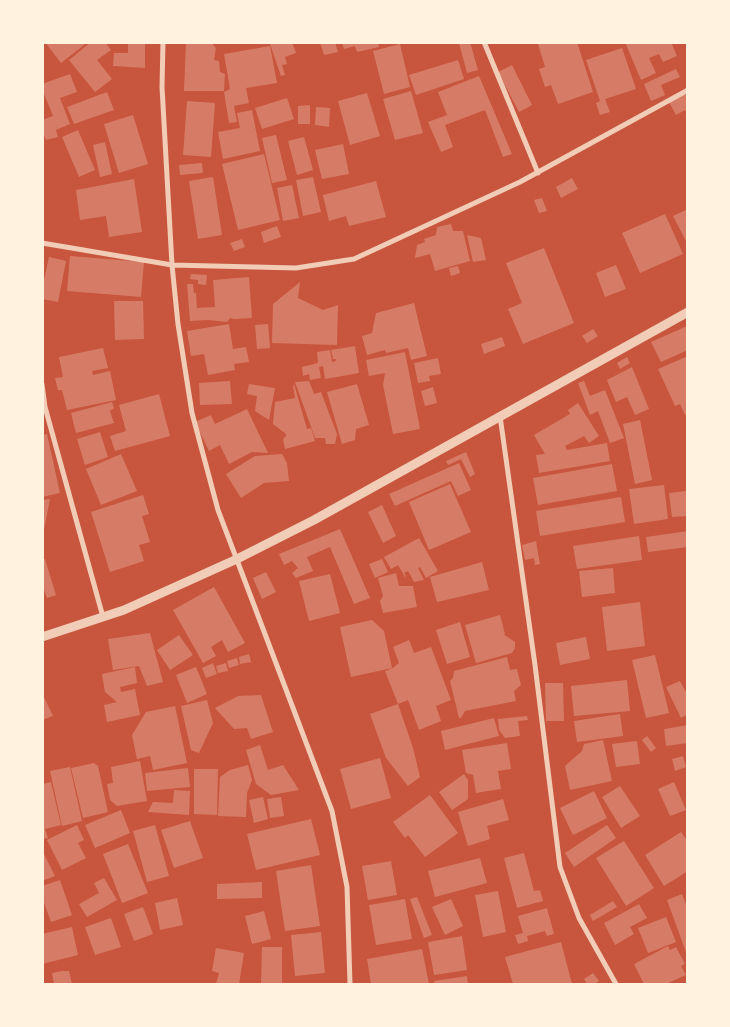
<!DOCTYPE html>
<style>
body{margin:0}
#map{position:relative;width:730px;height:1027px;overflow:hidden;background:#c8553d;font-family:"Roboto Condensed",sans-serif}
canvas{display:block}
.frame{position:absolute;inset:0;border:44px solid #fff3e0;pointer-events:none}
</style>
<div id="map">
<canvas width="730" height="1027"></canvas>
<div class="frame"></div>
</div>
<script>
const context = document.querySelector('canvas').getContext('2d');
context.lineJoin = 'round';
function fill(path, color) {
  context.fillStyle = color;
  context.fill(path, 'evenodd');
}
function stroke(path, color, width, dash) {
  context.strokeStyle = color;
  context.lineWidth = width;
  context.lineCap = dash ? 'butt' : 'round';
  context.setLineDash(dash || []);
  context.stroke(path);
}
const building = new Path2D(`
 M45 42H88L61 63Z
 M91 42H105L111 50 97 60 112 79 95 92 69 60Z
 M128 42H145V68L113 66 114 53H128Z
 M186 42H211L216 48 214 60 219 61 220 72 225 74 224 91H184Z
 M274 42H292L296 53 285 57 287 64 282 65 285 75 281 76 271 47 270 44Z
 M320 42H335L338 52 324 55Z
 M342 42H378L379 47 357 52 355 46 344 49Z
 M462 42H470L478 70 467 73 459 43Z
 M541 42H577L593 92 558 104 551 85 545 87 539 69 545 67 538 44Z
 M625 42H671L677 56 663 62 659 54 649 58 656 73 641 80Z
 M400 44 410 87 384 94 373 51Z
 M270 46 277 83 246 88 249 103 234 106 237 122 229 123 224 92 230 89 224 54Z
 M622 48 636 89 605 99 610 112 600 115 596 103 600 101 586 60Z
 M458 60 464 79 416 95 409 75Z
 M512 65 532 105 519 112 498 72Z
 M676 69 680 77 661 85 665 95 651 101 644 84Z
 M70 74 77 92 60 98 70 124 56 130 58 137 46 140 42 130V120L53 116 42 89V84Z
 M479 76 512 154 503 157 485 110 445 125 453 147 441 152 428 122 447 115 438 92Z
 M411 91 423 133 395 140 383 99Z
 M107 92 114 110 74 124 67 107Z
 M367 93 380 136 350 145 338 101Z
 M688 93V115L685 110 676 115 669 102Z
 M287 98 294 119 262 129 255 108Z
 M187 101 215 103 211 157 183 155Z
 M310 105V124H298V106Z
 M316 107 330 108 329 127 315 125Z
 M252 110 260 151 223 159 218 132 240 128 237 113Z
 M133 115 148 164 119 173 104 124Z
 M78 130 95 170 79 177 62 137Z
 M276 135 287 180 272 183 262 138Z
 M304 137 313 170 297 175 288 141Z
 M105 142 112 174 100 177 93 145Z
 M343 144 349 174 322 179 315 150Z
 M264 154 280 220 238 230 222 164Z
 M202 163 203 173 180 175 179 165Z
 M213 177 222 235 198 239 189 181Z
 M313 177 321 212 303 216 296 180Z
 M572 178 578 189 561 198 556 187Z
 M134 179 142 232 109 237 106 216 80 220 76 190Z
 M376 181 386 217 349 226 346 216 329 221 323 195Z
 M292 185 299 218 283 221 277 188Z
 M542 198 547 211 539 213 534 200Z
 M688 209V245L673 216Z
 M665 214 683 254 640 273 622 233Z
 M451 224 453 231H463L470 261 435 271 430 254 415 258 417 245 425 242 424 239 436 235 437 227Z
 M277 226 281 237 264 243 261 232Z
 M467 235 481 238 486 260 473 262Z
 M242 239 245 247 234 251 230 243Z
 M544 248 574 323 523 344 508 309 522 303 506 263Z
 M70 256 144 262 141 297 67 291Z
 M49 257 66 261 58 302 42 299V289Z
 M616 265 626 289 605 297 596 273Z
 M458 266 460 273 451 276 449 268Z
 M191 274 207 275 206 285 198 284V280L190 279Z
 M249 277 252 318 234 319 230 318 227 322 208 320 190 321 187 284H193L194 293H196L197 308 215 307 213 280Z
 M300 282 298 298 323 310 338 305 337 345 272 343 273 304Z
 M114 301H143L144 339 115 340Z
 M414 303 427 356 411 360 408 348 386 353 385 350 367 355 362 336 372 333 376 313Z
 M229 324 233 349 246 347 249 362 234 364 235 370 208 375 204 354 191 356 187 331Z
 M268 324 270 348 257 349 255 325Z
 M687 326 688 350 661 362 651 342Z
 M593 329 598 336 587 343 582 336Z
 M502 337 505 346 484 354 481 344Z
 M355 346 359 373 325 379 323 366 319 367 321 378 310 380 309 374 303 376 302 367 318 363 317 352 330 350 332 362 336 361V359H333L331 350Z
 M103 348 108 368 92 371 93 375 110 371 116 400 67 410 62 390H58L55 378 63 377 59 357Z
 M405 352 420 429 393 434 383 385 385 373 369 376 366 360Z
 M688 356V414L685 415 680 404 675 406 658 369Z
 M627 357 630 363 620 369 617 363Z
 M438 358 441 374 429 376 430 381 418 383 414 363Z
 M632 367 649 409 635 415 627 397 616 402 607 380Z
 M230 381 232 404 200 405 199 383Z
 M309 381 314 394 321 392 337 434 335 444H326L325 438H315L295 382Z
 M584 381 590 396 605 390 624 438 610 443 598 411 590 415 578 383Z
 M249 384 275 388 269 420 255 411 257 396 247 394Z
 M294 384 307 429 311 428 315 441 285 449 283 439 286 436V434L273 424 275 402 295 398 293 386Z
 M357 384 369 425 356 429 355 440 342 444 327 392Z
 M433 387 437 403 425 406 421 391Z
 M159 394 170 436 115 451 110 436 126 431 119 405Z
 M112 402 114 408 110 411 114 423 76 433 71 413Z
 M578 403 599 436 589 443 584 436 565 446 567 450 607 443 610 461 539 473 536 455 545 454 534 435 570 414 568 410Z
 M247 409 268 453 252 452 229 464 220 445 209 451 195 422 211 415 215 424Z
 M640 420 652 480 635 484 623 424Z
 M100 432 108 457 85 465 77 439Z
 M47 434 60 493 42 497V435Z
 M466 452 475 474 470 477 461 459 448 465 446 461Z
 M121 454 137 491 101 505 86 469Z
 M282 454 287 463 289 481 264 483 241 498 226 474 255 456Z
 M459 463 471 490 458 496 451 481 395 506 389 494Z
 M612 464 617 491 538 505 533 478Z
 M450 484 471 532 429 550 409 502Z
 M664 485 668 519 634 524 629 489Z
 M686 491 688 516 672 517 669 493Z
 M143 495 149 514 142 516 150 542 139 545 144 561 110 572 91 512Z
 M621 497 625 522 540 536 536 511Z
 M50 499 44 530H42V500Z
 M382 505 396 536 383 543 368 512Z
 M340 529 370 598 354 604 330 547 307 557 313 571 296 578 292 573 298 568 292 561 284 565 279 554Z
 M688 531V547L648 552 646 537Z
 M639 536 642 560 577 569 573 546Z
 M419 538 438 571 426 578 420 567 418 568 424 580 414 582 408 571 404 573 406 576 405 577 398 565 391 569 384 557Z
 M536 541 540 564 535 565 534 558 525 560 522 545Z
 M45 559 56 595 47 598 42 585V560Z
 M382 559 388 572 375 578 369 564Z
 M482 562 489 590 437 602 430 577Z
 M613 568 615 593 582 597 579 571Z
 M266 572 276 592 262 599 253 578Z
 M396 573 399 586H413L417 607 383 613 380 601 383 596 378 578Z
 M330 574 340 613 309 621 299 581Z
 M214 587 245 643 228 652 222 640 211 647 216 656 203 663 173 610Z
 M640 602 645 646 607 651 602 607Z
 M500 615 505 634H503L515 642V648L512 653 476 663 465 625Z
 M372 620 384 631 392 668 351 677 340 627Z
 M460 622 470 657 447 664 436 630Z
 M150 633 163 682 147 686 139 666 113 670 108 639Z
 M179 635 193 655 170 670 157 650Z
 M586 637 590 659 560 665 556 643Z
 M409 640 414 653 431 647 451 700 436 706 441 721 419 730 408 700 398 704 413 748 420 777 408 786 386 758 370 714 398 704 385 671 393 668 399 663 393 647Z
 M249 654 251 662 240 664 239 657Z
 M655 655 669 713 646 718 632 660Z
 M507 657 510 670 517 669 521 685 514 691 516 701 465 711 461 718H459L450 681 453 678 454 671Z
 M237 658 239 665 229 668 227 661Z
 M213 663 217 674 206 678 202 668Z
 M226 663 228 671 218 673 216 666Z
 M135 667 137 683 120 687 121 692 135 689 140 715 107 722 104 705 117 702 105 692 102 674Z
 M196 667 207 694 187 703 176 675Z
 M627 680 630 711 574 716 571 686Z
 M680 681 688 696V714L681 718 666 687Z
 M545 683H563L564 721H546Z
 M42 693 53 716 42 720Z
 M261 695 273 732 251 739 247 728 234 729 215 708 238 696Z
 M207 700 213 723 199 753 191 750 181 706Z
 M175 706 187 763 153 770 150 756 137 759 132 735 146 712Z
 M620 714 623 736 577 742 574 721Z
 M527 716 528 720 518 721 520 736 505 738 499 730 498 719Z
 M494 718 499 736 445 750 441 731Z
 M688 725V743L666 746 664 729Z
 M647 736 656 748 651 752 642 740Z
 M603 740 612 781 570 790 565 766 582 751 584 744Z
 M637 741 640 764 616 767 612 744Z
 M507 743 511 769 498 771 501 789 476 793 473 775 466 773 462 750Z
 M260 745 268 770 283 765 299 790 271 795 256 784 246 750Z
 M683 756 686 767 675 771 672 759Z
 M380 758 391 798 351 809 340 769Z
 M140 761 147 801 117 806 110 800 107 784 113 783 111 767Z
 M94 763 98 766 108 812 83 818 71 768Z
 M248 765 252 780 247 793 246 817 218 816 220 777 230 770Z
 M70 767 82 821 62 826 50 771Z
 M188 768 190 787 147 791 145 773Z
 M194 769H218L217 815 194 814Z
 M464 774 468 780V799L452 810 439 792Z
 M51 782 61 825 45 829 48 838 42 839V784Z
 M674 782 686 810 670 816 658 789Z
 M620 786 640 816 621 828 602 797Z
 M174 790 190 791 189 815 148 812 153 802 173 803Z
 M594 791 607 818 573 835 560 808Z
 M430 795 458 833 425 857 408 835 405 838 393 822Z
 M263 797 268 819 254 823 249 800Z
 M281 797 284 816 270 818 267 799Z
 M503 799 509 820 487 826 490 839 468 846 458 812Z
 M121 810 130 833 95 848 85 825Z
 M311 819 320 855 256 870 247 834Z
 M190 821 203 858 174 868 161 830Z
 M77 825 84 840 78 843 86 858 62 870 47 840Z
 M155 825 169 876 147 882 133 831Z
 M607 825 616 838 574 867 565 853Z
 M681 832 688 842V871L664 886 645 855Z
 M624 841 654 888 626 906 596 858Z
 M128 844 148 893 122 903 103 854Z
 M42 850 55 876 42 881Z
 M524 853 534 891 540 890 543 901 517 908 504 858Z
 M480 858 487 883 435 897 428 871Z
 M391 861 397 895 368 900 362 866Z
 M311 865 320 926 285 931 276 871Z
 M104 878 117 900 87 917 79 904 99 893 94 883Z
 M60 880 72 915 51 922 42 897V886Z
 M262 882V898L217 899V884Z
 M498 891 506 932 483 937 475 895Z
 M682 894 688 909 687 955 667 900Z
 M417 897 432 935 424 938 410 899Z
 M177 898 183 925 160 930 155 903Z
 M405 899 412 939 376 945 369 905Z
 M451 899 463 926 445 935 432 907Z
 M613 901 617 907 593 921 590 915Z
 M639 904 647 918 630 927 634 934 615 945 604 923Z
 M143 907 153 934 134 941 124 914Z
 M547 908 554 934 547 936 545 931 527 936 528 941 518 944 515 935 523 933 518 916Z
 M264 911 271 939 252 944 245 916Z
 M666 917 676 942 648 953 638 928Z
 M111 918 121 947 95 955 85 927Z
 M72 927 78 955 42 964V934Z
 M321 932 325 973 295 976 291 935Z
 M462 936 467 970 434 975 428 942Z
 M561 942 572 984H513L505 957Z
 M668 946 670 950 676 947 685 964 681 966 686 975 666 984H644L634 964Z
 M262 947H282V984H261Z
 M216 948 244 953 239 984H216L219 973 212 971Z
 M422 949 429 984H371L367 959Z
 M62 971H69L72 984H54L52 973Z
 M593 973 599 981 594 984H587L584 979Z
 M467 976 468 984H435L434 981Z`);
const minor = new Path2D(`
 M163 42 162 87 172 265 178 324 192 413 218 510 332 811 347 887 350 984
 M484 42 538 173
 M42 243 172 265 296 268 354 259 520 182 688 90
 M42 384 45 407 103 617
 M500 416 535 665 560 867 579 918 616 984`);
const tertiary = new Path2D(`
 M42 637 124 610 237 559 314 520 688 312`);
fill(building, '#d67c66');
stroke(minor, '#f1ccb7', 5);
stroke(tertiary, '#f1ccb7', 9);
</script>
